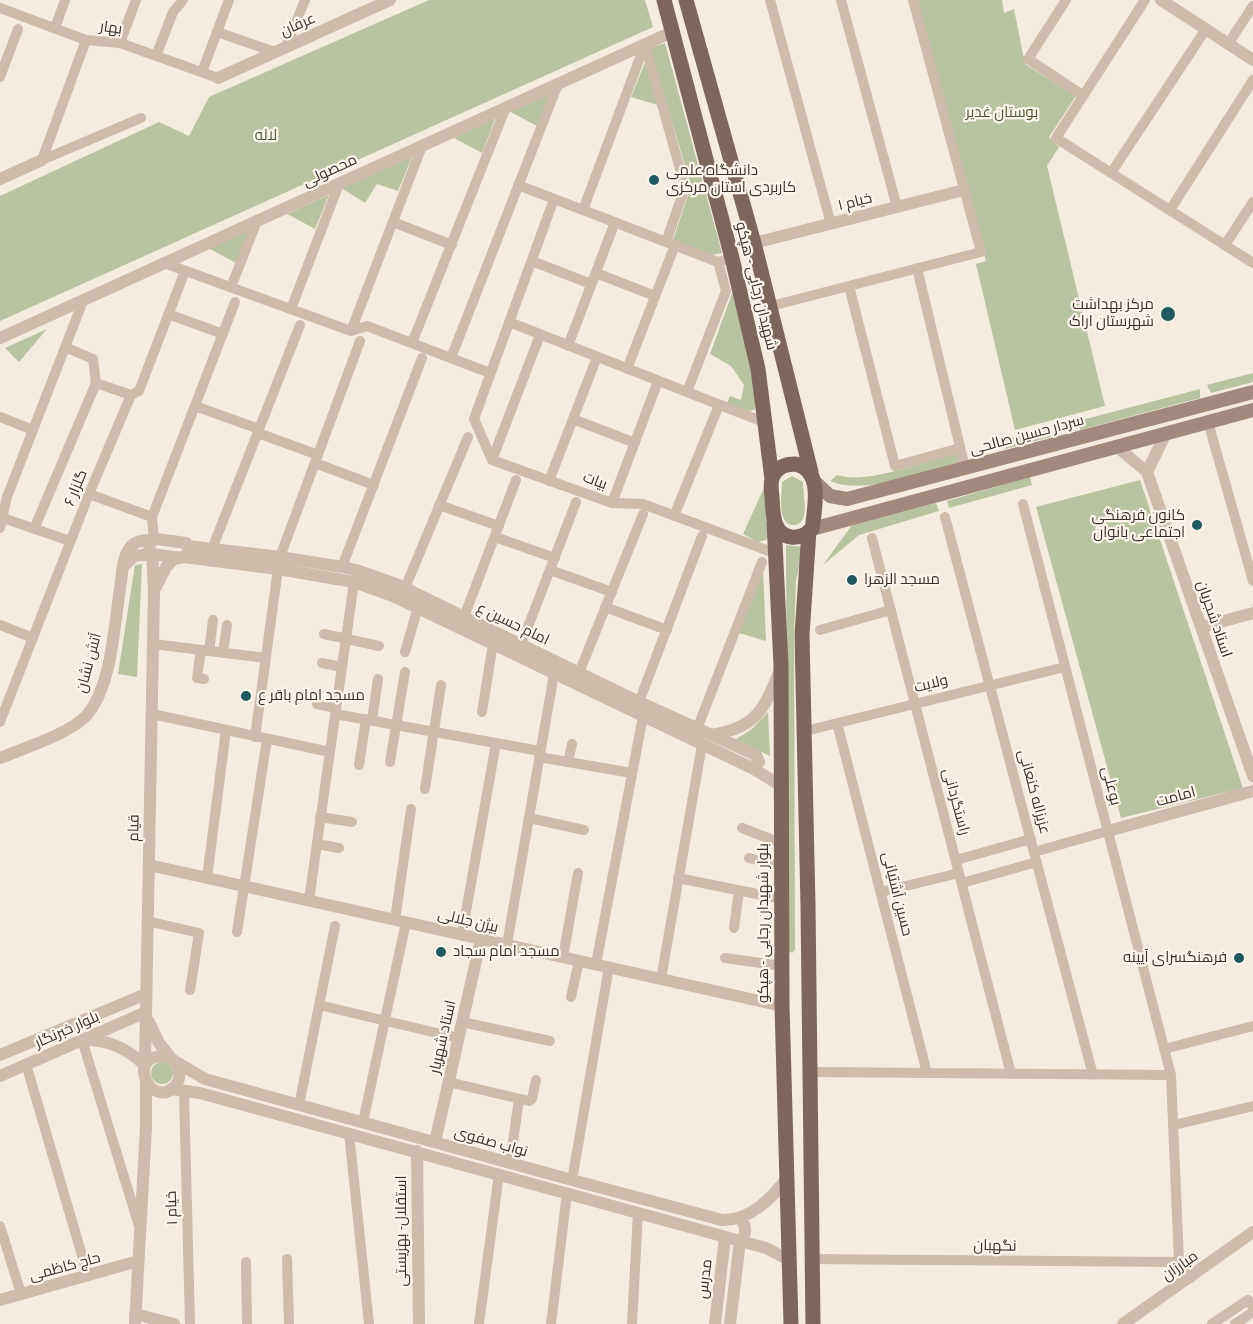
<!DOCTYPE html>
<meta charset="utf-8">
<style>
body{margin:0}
canvas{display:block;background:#f4ebe1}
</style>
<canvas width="1253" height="1324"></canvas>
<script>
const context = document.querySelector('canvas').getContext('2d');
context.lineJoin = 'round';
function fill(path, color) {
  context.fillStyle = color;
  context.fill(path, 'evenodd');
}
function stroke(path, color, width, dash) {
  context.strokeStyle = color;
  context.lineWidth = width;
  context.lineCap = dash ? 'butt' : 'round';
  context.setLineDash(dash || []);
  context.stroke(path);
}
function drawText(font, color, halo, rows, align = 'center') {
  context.font = font + ' "PT Sans Narrow",Cairo,sans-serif';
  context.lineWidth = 4.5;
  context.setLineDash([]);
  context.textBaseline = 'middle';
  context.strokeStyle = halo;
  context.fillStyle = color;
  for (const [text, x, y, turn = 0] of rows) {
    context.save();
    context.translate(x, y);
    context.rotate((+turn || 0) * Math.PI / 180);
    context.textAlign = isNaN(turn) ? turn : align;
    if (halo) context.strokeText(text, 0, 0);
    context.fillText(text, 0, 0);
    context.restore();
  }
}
const green = new Path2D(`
 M429 0H645L653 27 0 321V196L159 122 189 136 209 97Z
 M917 0H1002L1004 13 1014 9 1025 64 1076 96 1049 137 1059 147 1047 166 1105 406 1015 430 976 264 986 261Z
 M665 43 722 253 712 255 673 240 691 186 668 108 631 97 651 48Z
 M551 92 537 126 509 111Z
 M495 119 482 153 454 138Z
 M412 157 398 191 377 184 365 203 341 188Z
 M329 195 315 229 287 214Z
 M250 229 236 263 208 248Z
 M734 288 757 399 754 410 749 411 727 403 730 396 741 400 744 385 731 366 710 354Z
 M47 329 19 362 5 348Z
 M1253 373V382L1211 393 1207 385Z
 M1200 389V398L1080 430 1078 421Z
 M1048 428 1051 437 1005 449 1002 440Z
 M957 452 960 462C924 472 864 496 830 481L837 475C868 485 926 461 957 452Z
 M792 476 803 482C803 492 807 510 803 519 799 527 788 527 784 519 779 510 782 492 782 482Z
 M1030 477 1032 485 949 508 947 501Z
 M768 479 769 534 766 540 758 542 743 534Z
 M1140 480 1243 788 1121 818 1036 507Z
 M936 503 939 511 859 535 823 565 852 525Z
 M786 545 803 547 796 581 794 635 795 950 792 953 788 950Z
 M142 564 137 677 118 674 135 565Z
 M763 570 766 641 739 633Z
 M768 712 770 756 736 739 752 729Z
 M151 1073a11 11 0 1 1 22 0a11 11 0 1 1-22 0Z`);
const minor = new Path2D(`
 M770 0 831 224
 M841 0 897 207
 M1066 0 1028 59 1078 92
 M1145 0 1056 138 1253 263
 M0 8 86 40 120 43 218 78
 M55 28 65 0
 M217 32 275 52
 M120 43 136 0
 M645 44 685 187 666 242
 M1228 44 1253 6
 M286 47 305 0
 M156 56 173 12 183 0
 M202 72 229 0
 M0 77 18 29
 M42 160 86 40
 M42 160 141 118
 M1111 173 1206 29
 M518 185 718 262 732 258
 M554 199 474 419 492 460 612 503 643 504 777 554
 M583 210 645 44
 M1170 210 1253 80
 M393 222 452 245
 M1225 245 1253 202
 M532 261 591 284
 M164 263 351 331 367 326 490 373
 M917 268 965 468
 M596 273 655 296
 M849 286 895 466 960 448
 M231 287 257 221
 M771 306 981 252 913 0
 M291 309 339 184
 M168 314 223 334
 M509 322 766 423
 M351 331 422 146
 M412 343 506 107
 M568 346 615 222
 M451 358 558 84
 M627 369 675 245
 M96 383 131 395
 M687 392 726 291 718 262
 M195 406 259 429
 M0 417 33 430
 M573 419 635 443
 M1208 422 1253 581
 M258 433 318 455
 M492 460 540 335
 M315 463 374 485
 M549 481 597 357
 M89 494 152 517
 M612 503 658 381
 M1023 504 1171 1075 1179 1262 1191 1278
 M439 505 499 526
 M674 516 719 405
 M0 517 70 541
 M945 517 1093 1075
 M0 528 7 497 83 301
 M34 529 96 383 93 359 65 347
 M495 537 555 558
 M872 538 1011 1074
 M154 540 152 517 235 302
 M212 549 300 325
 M280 557 360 341
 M342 567 422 358
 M550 570 612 592
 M405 588 468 437
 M605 607 667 630
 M464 617 516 480
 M0 625 33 638
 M820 630 891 610
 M324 634 379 646
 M153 644 266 658
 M521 645 576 502
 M201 650 197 678 204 679
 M209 651 213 620
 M405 652 418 607
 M223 653 227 625
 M322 663 342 667
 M579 673 643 514
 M639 702 702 536
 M317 704 336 708
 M482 712 493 644
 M152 714 330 752
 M335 714 540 751
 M372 720 378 679
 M0 722 89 494 131 395 139 391 185 271
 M837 723 927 1073
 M697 729 762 562
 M805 731 1065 667
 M255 737 278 569
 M539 757 632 773
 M390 762 405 672
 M568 762 572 744
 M359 765 366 719
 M425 789 441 685
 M320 817 352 822
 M529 818 584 830
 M742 828 783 844
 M317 844 339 848
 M1034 852 1108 831
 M749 858 782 866
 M956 860 1031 839
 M207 878 226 730
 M678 878 782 899
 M962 883 1037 862
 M881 892 959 873
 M309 900 354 582
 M395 920 411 809
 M147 921 199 933 190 990
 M734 928 739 891
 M237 932 267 739
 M462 934 496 743
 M507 944 554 674
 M563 957 578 873
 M725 958 782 966
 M596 964 643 716
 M661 979 702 745
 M571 997 579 961
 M319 1005 458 1038
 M462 1022 550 1041
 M82 1040 139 1226
 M1164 1049 1253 1026
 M26 1064 88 1276
 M810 1072 1171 1075
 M448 1082 529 1101 532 1099 536 1080
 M184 1091 190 1324
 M299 1105 335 926
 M363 1122 406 922
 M1174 1125 1253 1106
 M349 1133 369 1324
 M510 1163 519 1099
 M572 1180 609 967
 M0 1226 21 1294
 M287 1259 289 1324
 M811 1259 1179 1262
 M246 1262 247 1324
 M479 1324 499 1174
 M551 1324 567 1193
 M632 1324 638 1213
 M1212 1324 1248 1300 1253 1307
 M1235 1324 1253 1312`);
const tertiary = new Path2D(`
 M1161 0 1253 60
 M218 78 390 0
 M0 179 42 160
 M754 243 964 190
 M0 338 672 32
 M1116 446 1147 472
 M1147 472 1253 776
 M1147 472 1166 433
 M157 539 186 543 189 551 187 555 180 558 152 554 149 550 150 542Z
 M188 546 280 557 342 567 356 570 396 584 639 702 756 755 759 762 752 768
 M184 557 278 569 354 582 393 596 752 768 783 787
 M123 567 134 556 152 554 154 591 145 1065
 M156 587 166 567 176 557
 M1202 627 1253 613
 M711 735C756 728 764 710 780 670
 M0 758C24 748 69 734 86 716 112 687 114 626 120 589 122 576 122 559 129 549 135 540 144 540 154 540
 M1108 831 1253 791
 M149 865 782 1006
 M149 1022 159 1043 171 1058
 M85 1040C110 1040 127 1049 145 1065
 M0 1055 146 994
 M176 1062C180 1070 181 1078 176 1085 152 1113 123 1053 166 1056L205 1079 572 1180 722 1220C750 1221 772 1198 788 1177
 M0 1076 146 1012
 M171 1089 200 1093 766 1248 789 1260
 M435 1142 481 939
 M417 1151 419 1324
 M0 1300 138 1261
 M135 1314 174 1324
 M135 1324 146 1127V1083
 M715 1324 725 1237
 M730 1324 740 1241C748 1233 746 1226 740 1218
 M1123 1324 1253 1232`);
const secondary = new Path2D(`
 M814 481 830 496 847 499 1253 392
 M812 529 1253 410`);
const primary = new Path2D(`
 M664 0 732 258 758 369 772 479
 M686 0 754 243 811 472
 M795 464C823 469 815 507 812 529 806 535 800 538 791 537 772 534 773 512 772 497 771 490 770 480 774 474 779 466 787 464 795 464Z
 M774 522 781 665 782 1006 791 1324
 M809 531 802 635 808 906 813 1324`);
const markers = [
 [654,180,6,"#1f5a5e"],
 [1168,314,8,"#1f5a5e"],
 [1197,525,6,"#1f5a5e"],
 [852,580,6,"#1f5a5e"],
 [246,696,6,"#1f5a5e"],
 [441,952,6,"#1f5a5e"],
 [1239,958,6,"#1f5a5e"]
];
const streetNames = [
 ["عرفان",298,25,-24],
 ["بهار",111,28,8],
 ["محصولی",330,171,-25],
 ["خیام ۱",855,202,-14],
 ["شهیدان رجایی - هپکو",756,286,76],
 ["سردار حسین صالحی",1027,435,-15],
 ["بیات",595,481,20],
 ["گلزار ۶",76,488,-68],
 ["استاد شجریان",1214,619,71],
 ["امام حسین ع",513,624,26],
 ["آتش نشان",89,663,-75],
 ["ولایت",931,684,-14],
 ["بوعلی",1111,786,76],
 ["عزیزاله کنعانی",1034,792,75],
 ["امامت",1176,797,-15],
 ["راستگردانی",956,802,75],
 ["قیام",134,828,-89],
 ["حسین آشتیانی",897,894,76],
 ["بیژن جلالی",468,921,13],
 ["بلوار شهیدان رجایی - هپکو",764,923,-90],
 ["بلوار خبرنگار",67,1030,-24],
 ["استاد شهریار",443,1037,-77],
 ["نواب صفوی",491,1142,16],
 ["خیام ۱",172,1208,-92],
 ["استقلال- بهزیستی",402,1231,-90],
 ["نگهبان",995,1246,1],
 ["مبارزان",1180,1266,-35],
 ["حاج کاظمی",65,1267,-15],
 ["مدرس",705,1279,-83]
];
const parkNames = [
 ["بوستان غدیر",1002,113],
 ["لاله",266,136]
];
const poiNames = [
 ["دانشگاه علمی",666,171],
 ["کاربردی استان مرکزی",666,188],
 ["مرکز بهداشت",1154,305,"right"],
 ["شهرستان اراک",1154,322,"right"],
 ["کانون فرهنگی",1185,516,"right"],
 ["اجتماعی بانوان",1185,533,"right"],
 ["مسجد الزهرا",864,580],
 ["مسجد امام باقر ع",258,696],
 ["مسجد امام سجاد",453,952],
 ["فرهنگسرای آیینه",1227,958,"right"]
];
fill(green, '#b8c4a0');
stroke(minor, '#cdbbac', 10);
stroke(tertiary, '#cdbbac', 12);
stroke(secondary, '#a18a7d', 14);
stroke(primary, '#7d675c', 15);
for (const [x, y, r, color] of markers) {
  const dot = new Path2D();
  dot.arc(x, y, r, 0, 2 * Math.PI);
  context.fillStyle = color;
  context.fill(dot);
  stroke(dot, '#fbf5ee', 2);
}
drawText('15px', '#3b302b', '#fbf5ee', streetNames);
drawText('15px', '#4a5a2e', '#fbf5ee', parkNames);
drawText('15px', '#3b302b', '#fbf5ee', poiNames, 'left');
</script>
